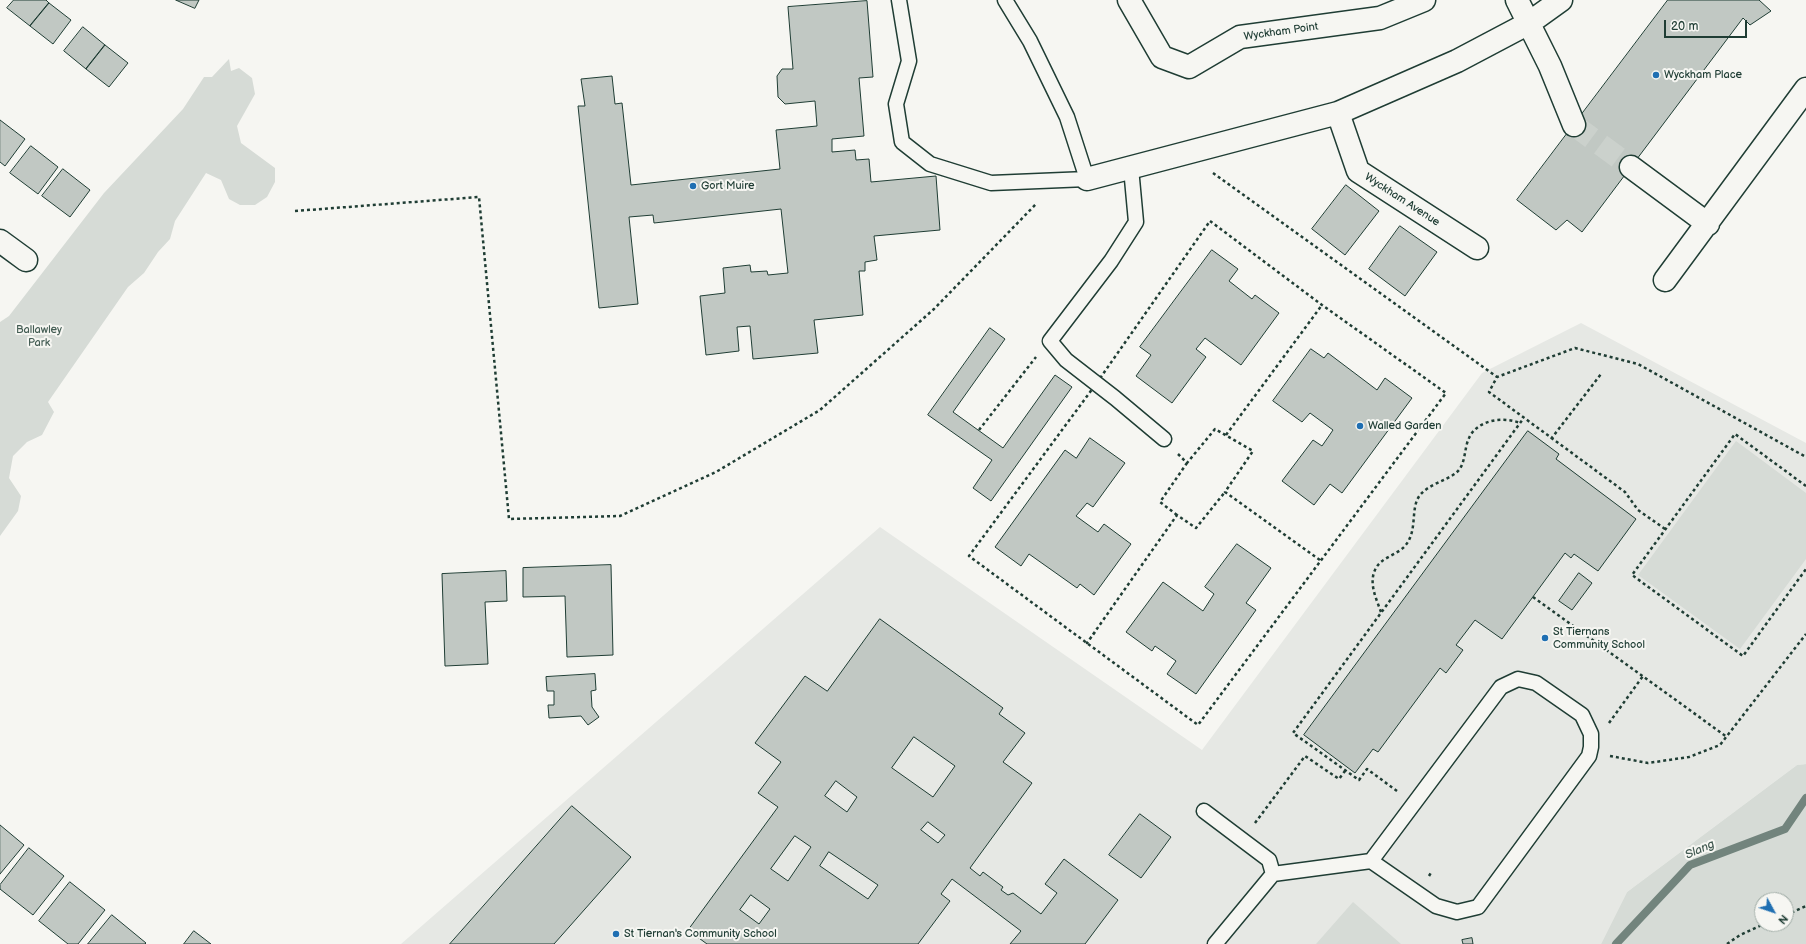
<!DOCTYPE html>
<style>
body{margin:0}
#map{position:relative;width:1806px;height:944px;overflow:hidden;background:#f6f6f2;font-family:"Balsamiq Sans",sans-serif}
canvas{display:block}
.north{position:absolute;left:1754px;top:892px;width:40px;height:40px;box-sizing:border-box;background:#f6f6f2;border:1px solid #a0aca6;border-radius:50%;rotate:130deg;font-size:11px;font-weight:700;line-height:16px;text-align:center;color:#1f3d34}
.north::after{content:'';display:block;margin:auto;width:14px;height:18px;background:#1f6fb2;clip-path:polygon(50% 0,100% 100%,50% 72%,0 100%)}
.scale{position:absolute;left:1664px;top:20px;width:83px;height:18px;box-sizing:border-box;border:2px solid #1f3d34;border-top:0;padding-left:5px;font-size:12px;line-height:14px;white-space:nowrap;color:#1f3d34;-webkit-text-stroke:3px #f6f6f2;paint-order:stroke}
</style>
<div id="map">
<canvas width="1806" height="944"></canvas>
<div class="north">N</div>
<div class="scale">20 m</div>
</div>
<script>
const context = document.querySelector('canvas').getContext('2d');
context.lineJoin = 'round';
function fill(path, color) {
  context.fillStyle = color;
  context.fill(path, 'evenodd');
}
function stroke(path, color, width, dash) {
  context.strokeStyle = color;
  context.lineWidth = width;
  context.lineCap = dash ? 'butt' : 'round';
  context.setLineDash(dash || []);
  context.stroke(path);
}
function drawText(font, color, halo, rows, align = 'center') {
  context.font = font + ' "Balsamiq Sans",sans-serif';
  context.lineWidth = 4;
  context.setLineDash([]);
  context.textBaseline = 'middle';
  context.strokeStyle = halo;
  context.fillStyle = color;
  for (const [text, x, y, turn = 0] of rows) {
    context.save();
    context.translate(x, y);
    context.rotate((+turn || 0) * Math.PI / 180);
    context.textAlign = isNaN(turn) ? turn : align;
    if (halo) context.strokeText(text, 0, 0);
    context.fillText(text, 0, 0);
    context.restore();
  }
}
const built = new Path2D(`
 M1581 323 1806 443V764L1797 765 1627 892 1601 944H401L880 527 1202 750 1482 373Z`);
const green = new Path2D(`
 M229 59 231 71 239 68 252 78 255 94 237 126 241 143 275 168V182L267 197 255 205H240L229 199 221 180 206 173 175 221 170 239 158 252 144 273 128 287 48 402 54 412 42 435 27 442 13 456 9 478 21 496 18 511 0 536V322L9 316 104 193 183 109 204 77H212Z
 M1736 441 1806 493V559L1740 649 1638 575Z
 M1806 764V944H1601L1627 892 1797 765ZM1762 900H1786V924H1762Z
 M1353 902 1401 944H1316Z`);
const stream = new Path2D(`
 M1616 944 1690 865 1785 829 1806 798`);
const building = new Path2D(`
 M14 0H46L49 3 30 26 7 8Z
 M176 0H199L195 8Z
 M1668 0H1759L1771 11 1750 25 1743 18 1582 232 1567 220 1556 230 1517 200Z
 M867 1 873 77 859 78 864 136 832 139V152L855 150 856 160 869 159 871 182 936 176 940 230 874 236 877 260 865 262V271H859L863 315 814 320 818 353 753 359 750 326 737 327 739 351 706 355 700 296 725 293 723 268 750 265 751 272 767 271 768 275 788 273 781 209 654 223 653 215 629 217 638 304 599 308 578 106H585L581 79 612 76 615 104 622 103 631 185 780 169 776 130 817 126 815 101 785 104 778 97 777 76 782 69H793L788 7Z
 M49 3 71 20 53 44 30 26Z
 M83 27 105 45 86 69 64 51Z
 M105 45 128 63 109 87 86 69Z
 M0 120 25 139 5 166 0 162Z
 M31 146 58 167 38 194 10 173Z
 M63 169 90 190 70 217 42 196Z
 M1346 185 1379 211 1345 255 1312 229Z
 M1400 226 1437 252 1405 296 1369 269Z
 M1212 250 1238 269 1229 281 1252 299 1255 295 1279 313 1241 365 1205 338 1196 349 1206 357 1172 403 1136 376 1151 355 1140 347Z
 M990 328 1005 339 953 412 1003 448 1055 375 1072 387 991 501 973 488 992 460 928 415Z
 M1311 349 1324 358 1328 353 1377 390 1385 378 1412 398 1342 493 1330 484 1314 505 1282 481 1313 440 1322 446 1333 430 1310 413 1302 422 1273 401Z
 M1528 431 1559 454 1556 459 1636 519 1598 571 1574 554 1571 558 1565 553 1502 639 1475 620 1456 645 1463 650 1446 673 1440 668 1378 752 1373 749 1355 773 1304 735Z
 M1090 438 1125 463 1093 507 1087 503 1076 516 1098 532 1104 524 1131 544 1094 595 1080 584 1077 588 1029 554 1021 566 995 547 1065 450 1076 458Z
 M1237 544 1271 568 1246 603 1256 610 1196 694 1167 674 1176 661 1155 646 1152 651 1126 632 1163 582 1203 611 1214 594 1205 587Z
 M611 565 613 655 567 657 565 596 523 597V568Z
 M506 571 507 601 485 602 488 664 445 666 442 574Z
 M1579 573 1592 583 1572 610 1559 601Z
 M880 619 1003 708 999 714 1025 733 1003 762 1032 783 970 868 980 876 983 872 1003 887 1001 890 1008 895 1013 893 1041 914 1057 893 1045 884 1064 859 1118 900 1085 944H1010L1021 931 952 879 941 894 950 901 918 944H707L688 930 778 807 758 793 781 762 755 743 805 676 827 691ZM914 737 955 766 933 797 892 768ZM836 781 857 797 847 812 825 796ZM928 822 945 835 938 843 921 830ZM795 836 811 847 788 881 771 869ZM829 852 878 885 868 899 820 866ZM751 895 770 909 759 924 740 910Z
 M595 674 596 690 591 691 592 707 599 717 588 725 581 716 549 718 548 705H554V691H547L546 677Z
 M572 806 631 857 554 944H450Z
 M1140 814 1171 837 1141 878 1109 855Z
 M0 825 24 845 0 874Z
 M29 848 64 876 33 915 0 889V885Z
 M70 882 105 910 78 944H68L39 921Z
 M112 915 146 943 145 944H88Z
 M194 931 211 944H184Z
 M1472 938 1473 944H1463L1462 940Z`);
const minorTunnel = new Path2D(`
 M1574 125 1631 167`);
const path = new Path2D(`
 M1213 173 1497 377
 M295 211 479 197 509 519 620 516 716 472 820 410 934 309 1037 203
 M1210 221 1322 305 1446 393 1198 725 969 556 1096 384Z
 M979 430 1036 357
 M1226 435 1322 305
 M1551 439 1601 374
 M1178 454 1187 463 1215 429 1253 451 1225 492 1320 560
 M1806 486 1735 434 1632 575 1743 656 1806 569
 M1177 515 1160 502 1187 463
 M1665 529 1638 510 1625 492 1489 392 1497 377 1575 348 1638 364 1806 457
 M1533 597 1727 737
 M1381 612C1376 598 1368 582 1376 568 1382 557 1397 555 1405 546 1416 533 1412 517 1416 503 1421 485 1446 482 1457 472 1466 464 1464 448 1469 438 1477 420 1503 416 1520 423
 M1095 632 1087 643 1177 515 1196 528 1225 492
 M1609 723 1643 676
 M1610 756 1648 763 1689 757 1720 745 1806 634
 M1397 791 1367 769 1359 780 1293 733 1523 419
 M1255 823 1305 756 1339 779 1345 771
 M1429 876 1432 871
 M1786 915 1806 906
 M1727 944 1740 935 1764 924`);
const service = new Path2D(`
 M899 0 909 61 896 104 902 142 930 164 991 183 1087 179 1067 117 1030 41 1005 0
 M1131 168 1136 222 1111 261 1050 341 1066 360 1115 398 1164 439
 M1204 811 1269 860 1273 874
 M1215 944 1273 874 1371 861 1436 906 1457 912 1478 907 1589 756 1591 747V734L1582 715 1536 683 1518 679 1501 687 1371 861`);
const minor = new Path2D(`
 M1129 0 1162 57 1189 67 1240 37 1380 18 1424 0
 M1517 0 1550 66 1574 125
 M1338 113 1358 171 1477 248
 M1631 167 1708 224
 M1087 179 1338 113 1457 61 1529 23 1561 0
 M0 241 26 260
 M1665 280 1806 89`);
const markers = [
 [1656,75,4,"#1f6fb2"],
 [693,186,4,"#1f6fb2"],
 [1360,426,4,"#1f6fb2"],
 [1545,638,4,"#1f6fb2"],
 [616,934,4,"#1f6fb2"]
];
const streetNames = [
 ["Wyckham Point",1281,32,-8],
 ["Wyckham Avenue",1402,200,33]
];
const poiNames = [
 ["Wyckham Place",1664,75],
 ["Gort Muire",701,186],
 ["Walled Garden",1368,426],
 ["St Tiernans",1553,632],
 ["Community School",1553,645],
 ["St Tiernan's Community School",624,934]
];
const parkNames = [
 ["Ballawley",39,330],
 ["Park",39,343]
];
const waterNames = [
 ["Slang",1700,850,-24]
];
fill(built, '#e6e8e4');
fill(green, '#d6dbd6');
stroke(stream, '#72847d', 8);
fill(building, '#c1c8c3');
stroke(building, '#1f3d34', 1);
stroke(minorTunnel, '#cbd1cc', 22, [22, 11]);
stroke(service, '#1f3d34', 17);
stroke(minor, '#1f3d34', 25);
stroke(path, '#1f3d34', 2.5, [3, 3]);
stroke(service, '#f6f6f2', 14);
stroke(minor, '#f6f6f2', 22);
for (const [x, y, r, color] of markers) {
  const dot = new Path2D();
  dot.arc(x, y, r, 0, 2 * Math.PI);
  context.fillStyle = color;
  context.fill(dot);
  stroke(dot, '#f6f6f2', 1.5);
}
drawText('11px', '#1f3d34', '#f6f6f2', streetNames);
drawText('11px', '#1f3d34', '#f6f6f2', poiNames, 'left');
drawText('11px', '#445d54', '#f6f6f2', parkNames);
drawText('italic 12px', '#425a52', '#f6f6f2', waterNames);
</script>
